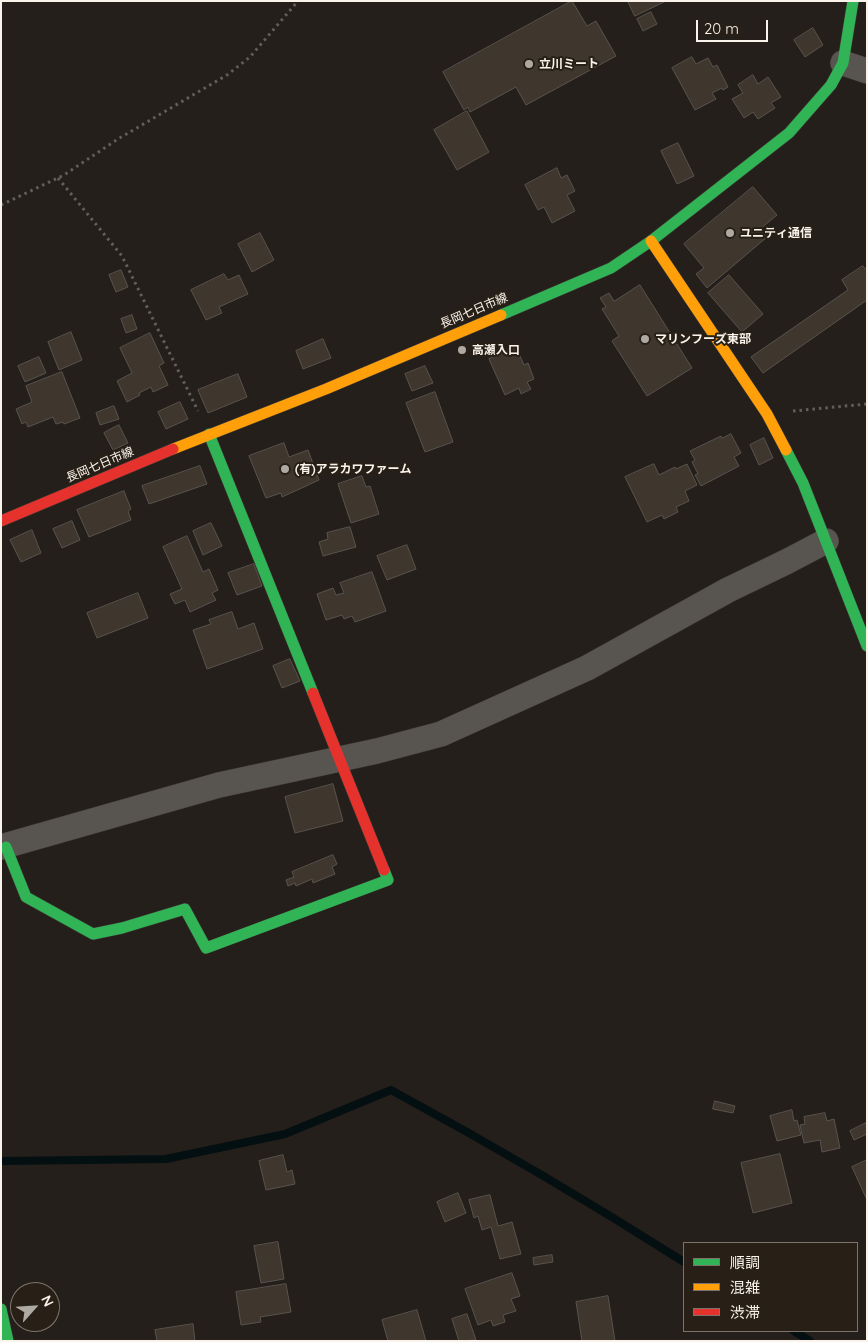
<!DOCTYPE html>
<meta charset="utf-8">
<style>
body{margin:0}
#map{position:relative;width:868px;height:1342px;overflow:hidden;background:#241f1a;font-family:Quicksand,"Noto Sans JP",sans-serif}
canvas{display:block}
.frame{position:absolute;inset:0;border:2px solid #f9f3ec;pointer-events:none}
.legend{position:absolute;left:683px;top:1242px;width:175px;height:90px;box-sizing:border-box;background:#282016;border:1px solid #7c746c;margin:0;padding:6px 9px;list-style:none;font-size:15px;color:#f9f3ec}
.legend li{display:flex;align-items:center;gap:10px;height:25px}
.legend b{width:25px;border:1px solid #7c746c}
.north{position:absolute;left:10px;top:1282px;width:50px;height:50px;box-sizing:border-box;background:#282016;border:1px solid #7c746c;border-radius:50%;rotate:64deg;font-size:14px;font-weight:700;line-height:20px;text-align:center;color:#f9f3ec}
.north::after{content:'';display:block;margin:auto;width:18px;height:22px;background:#aea9a2;clip-path:polygon(50% 0,100% 100%,50% 72%,0 100%)}
.scale{position:absolute;left:696px;top:20px;width:72px;height:22px;box-sizing:border-box;border:2px solid #f9f3ec;border-top:0;padding-left:6px;font-size:15px;line-height:18px;white-space:nowrap;color:#f9f3ec;-webkit-text-stroke:4px #282016;paint-order:stroke}
</style>
<div id="map">
<canvas width="868" height="1342"></canvas>
<div class="frame"></div>
<ul class="legend">
<li><b style="height:6px;background:#30b455"></b>順調</li>
<li><b style="height:6px;background:#ff9f0a"></b>混雑</li>
<li><b style="height:6px;background:#e5322d"></b>渋滞</li>
</ul>
<div class="north">N</div>
<div class="scale">20 m</div>
</div>
<script>
const context = document.querySelector('canvas').getContext('2d');
context.lineJoin = 'round';
function stroke(path, color, width, dash) {
  context.strokeStyle = color;
  context.lineWidth = width;
  context.lineCap = dash ? 'butt' : 'round';
  context.setLineDash(dash || []);
  context.stroke(path);
}
function fill(path, color) {
  context.fillStyle = color;
  context.fill(path, 'evenodd');
}
function drawText(font, color, halo, rows, align = 'center') {
  context.font = font + ' Quicksand,"Noto Sans JP",sans-serif';
  context.lineWidth = 4;
  context.setLineDash([]);
  context.textBaseline = 'middle';
  context.strokeStyle = halo;
  context.fillStyle = color;
  for (const [text, x, y, turn = 0] of rows) {
    context.save();
    context.translate(x, y);
    context.rotate((+turn || 0) * Math.PI / 180);
    context.textAlign = isNaN(turn) ? turn : align;
    if (halo) context.strokeText(text, 0, 0);
    context.fillText(text, 0, 0);
    context.restore();
  }
}
const stream = new Path2D(`
 M1 1161 166 1159 285 1134 391 1090C491 1144 588 1201 684 1262
 M794 1331 810 1341`);
const building = new Path2D(`
 M572 1 587 26 596 21 616 56 526 105 516 87 470 112 468 107 464 110 443 72Z
 M628 1H666L635 16Z
 M651 12 657 24 643 31 637 19Z
 M813 28 823 45 805 57 794 40Z
 M692 57 696 64 708 58 713 67 717 65 728 87 723 90 722 88 712 93 716 99 695 110 672 68Z
 M753 75 758 84 768 77 781 97 771 103 775 108 758 119 753 112 744 118 732 99 743 93 738 85Z
 M467 111 489 152 457 170 434 130Z
 M678 143 694 176 677 184 661 151Z
 M557 168 561 178 567 175 575 191 567 195 575 211 552 223 544 207 538 210 525 185Z
 M753 187 777 215 760 229 767 237 707 288 696 274 704 268 684 244Z
 M260 233 274 260 252 272 238 244Z
 M863 266 867 271V300L763 373 751 357 848 290 842 280Z
 M121 270 128 287 116 292 109 275Z
 M224 274 228 280 239 275 248 294 219 307 222 313 206 320 191 290Z
 M729 275 763 314 742 332 708 293Z
 M640 285 692 368 647 396 612 341 619 336 602 309 606 307 600 298 609 293 614 301Z
 M132 315 137 329 126 333 121 319Z
 M71 332 82 360 59 370 48 342Z
 M150 333 164 363 159 366 168 385 153 392 151 387 139 393 140 395 127 402 117 381 132 373 120 348Z
 M323 339 331 358 303 369 296 351Z
 M516 347 524 365 528 363 534 379 527 382 531 389 521 394 519 388 505 395 489 359Z
 M39 357 46 373 25 382 18 366Z
 M425 366 433 383 412 391 405 374Z
 M62 372 80 418 64 424 63 422 56 424 53 417 28 427 26 422 22 424 16 409 32 402 26 386Z
 M238 374 247 397 208 413 198 390Z
 M435 392 453 442 425 452 406 403Z
 M180 402 188 419 166 429 158 412Z
 M114 406 119 419 100 425 96 413Z
 M119 425 128 443 113 450 104 433Z
 M731 434 741 453 734 457 739 466 701 486 695 475 698 474 692 462 695 460 690 451 721 436 722 438Z
 M764 438 773 458 759 465 750 445Z
 M284 443 289 457 308 450 319 480 282 497 281 493 266 498 249 456Z
 M654 464 659 475 675 467 676 469 687 464 697 485 685 491 689 501 676 507 678 512 664 519 662 515 647 522 625 477Z
 M200 466 207 484 149 504 142 486Z
 M362 476 366 487 370 486 379 514 351 523 338 484Z
 M124 491 131 509 128 511 131 520 89 537 77 510Z
 M72 521 80 540 62 548 53 529Z
 M211 523 222 546 203 555 193 531Z
 M350 527 356 547 323 556 319 542 328 539 327 533Z
 M32 530 41 553 21 562 10 540Z
 M187 536 203 572 209 569 218 590 212 593 216 600 190 612 185 600 175 604 170 594 182 589 163 547Z
 M407 545 416 569 387 580 377 556Z
 M254 564 262 586 237 595 228 573Z
 M372 572 386 611 355 622 352 616 344 619 342 615 326 620 317 594 333 588 336 595 344 593 340 583Z
 M138 593 148 618 97 638 87 613Z
 M232 612 238 629 254 623 263 649 207 669 193 630 211 624 209 620Z
 M290 659 300 681 282 688 273 666Z
 M333 784 343 821 295 833 285 797Z
 M333 855 337 864 332 867 335 874 313 883 312 879 296 886 295 883 288 886 286 880 294 877 292 872Z
 M715 1101 735 1106 733 1113 713 1109Z
 M792 1110 794 1121 797 1120 801 1135 777 1141 770 1116Z
 M825 1113 827 1121 834 1119 840 1148 822 1152 820 1140 804 1143 800 1125 805 1124 804 1117Z
 M866 1123 867 1134 854 1140 850 1131Z
 M780 1154 792 1203 753 1213 741 1163Z
 M283 1155 287 1172 292 1170 295 1184 266 1190 259 1161Z
 M867 1160V1200L852 1167Z
 M458 1193 466 1213 445 1222 437 1202Z
 M490 1195 498 1226 512 1222 521 1254 500 1259 491 1227 482 1230 478 1216 474 1218 469 1200Z
 M278 1242 284 1279 261 1283 254 1246Z
 M552 1255 553 1262 534 1265 533 1258Z
 M512 1273 520 1296 511 1299 516 1311 503 1315 505 1322 493 1326 491 1320 478 1325 465 1289Z
 M286 1284 291 1312 260 1317 261 1322 241 1325 236 1292Z
 M608 1296 615 1341H582L576 1302Z
 M417 1310 426 1341H388L382 1320Z
 M467 1314 476 1340 459 1341 452 1319Z
 M193 1324 195 1341H157L155 1330Z`);
const path = new Path2D(`
 M58 178 122 256 198 411
 M1 205 64 175 118 139 227 75 250 57 298 1
 M793 411 867 404`);
const street = new Path2D(`
 M843 63 867 71
 M1 847 219 785 377 751 441 734 587 668 728 590 786 562 826 541`);
const fast = new Path2D(`
 M501 315 611 268 651 241 789 133 831 85 843 63 853 1
 M209 434 313 693
 M786 450 803 483 867 646
 M6 847 26 897 93 934 122 928 185 909 206 948 388 880 384 870
 M1 1309 8 1341`);
const slow = new Path2D(`
 M651 241 767 414 786 450
 M173 449 326 389 501 315`);
const jam = new Path2D(`
 M1 521 173 449
 M313 693 384 870`);
const markers = [
 [529,64,5,"#aea9a2"],
 [730,233,5,"#aea9a2"],
 [645,339,5,"#aea9a2"],
 [462,350,5,"#aea9a2"],
 [285,469,5,"#aea9a2"]
];
const poiNames = [
 ["立川ミート",539,64],
 ["ユニティ通信",740,233],
 ["マリンフーズ東部",655,339],
 ["高瀬入口",472,350],
 ["(有)アラカワファーム",295,469]
];
const streetNames = [
 ["長岡七日市線",474,311,-23],
 ["長岡七日市線",100,465,-23]
];
stroke(stream, '#040f12', 8);
fill(building, '#3f372d');
stroke(building, '#58534e', 1);
stroke(street, '#403b38', 26);
stroke(fast, '#403b38', 12);
stroke(slow, '#403b38', 12);
stroke(jam, '#403b38', 12);
stroke(path, '#625f5b', 3, [2.5, 4]);
stroke(street, '#585551', 25);
stroke(fast, '#30b455', 11);
stroke(slow, '#ff9f0a', 11);
stroke(jam, '#e5322d', 11);
for (const [x, y, r, color] of markers) {
  const dot = new Path2D();
  dot.arc(x, y, r, 0, 2 * Math.PI);
  context.fillStyle = color;
  context.fill(dot);
  stroke(dot, '#282016', 2);
}
drawText('bold 12px', '#f9f3ec', '#282016', poiNames, 'left');
drawText('12px', '#f9f3ec', '#282016', streetNames);
</script>
